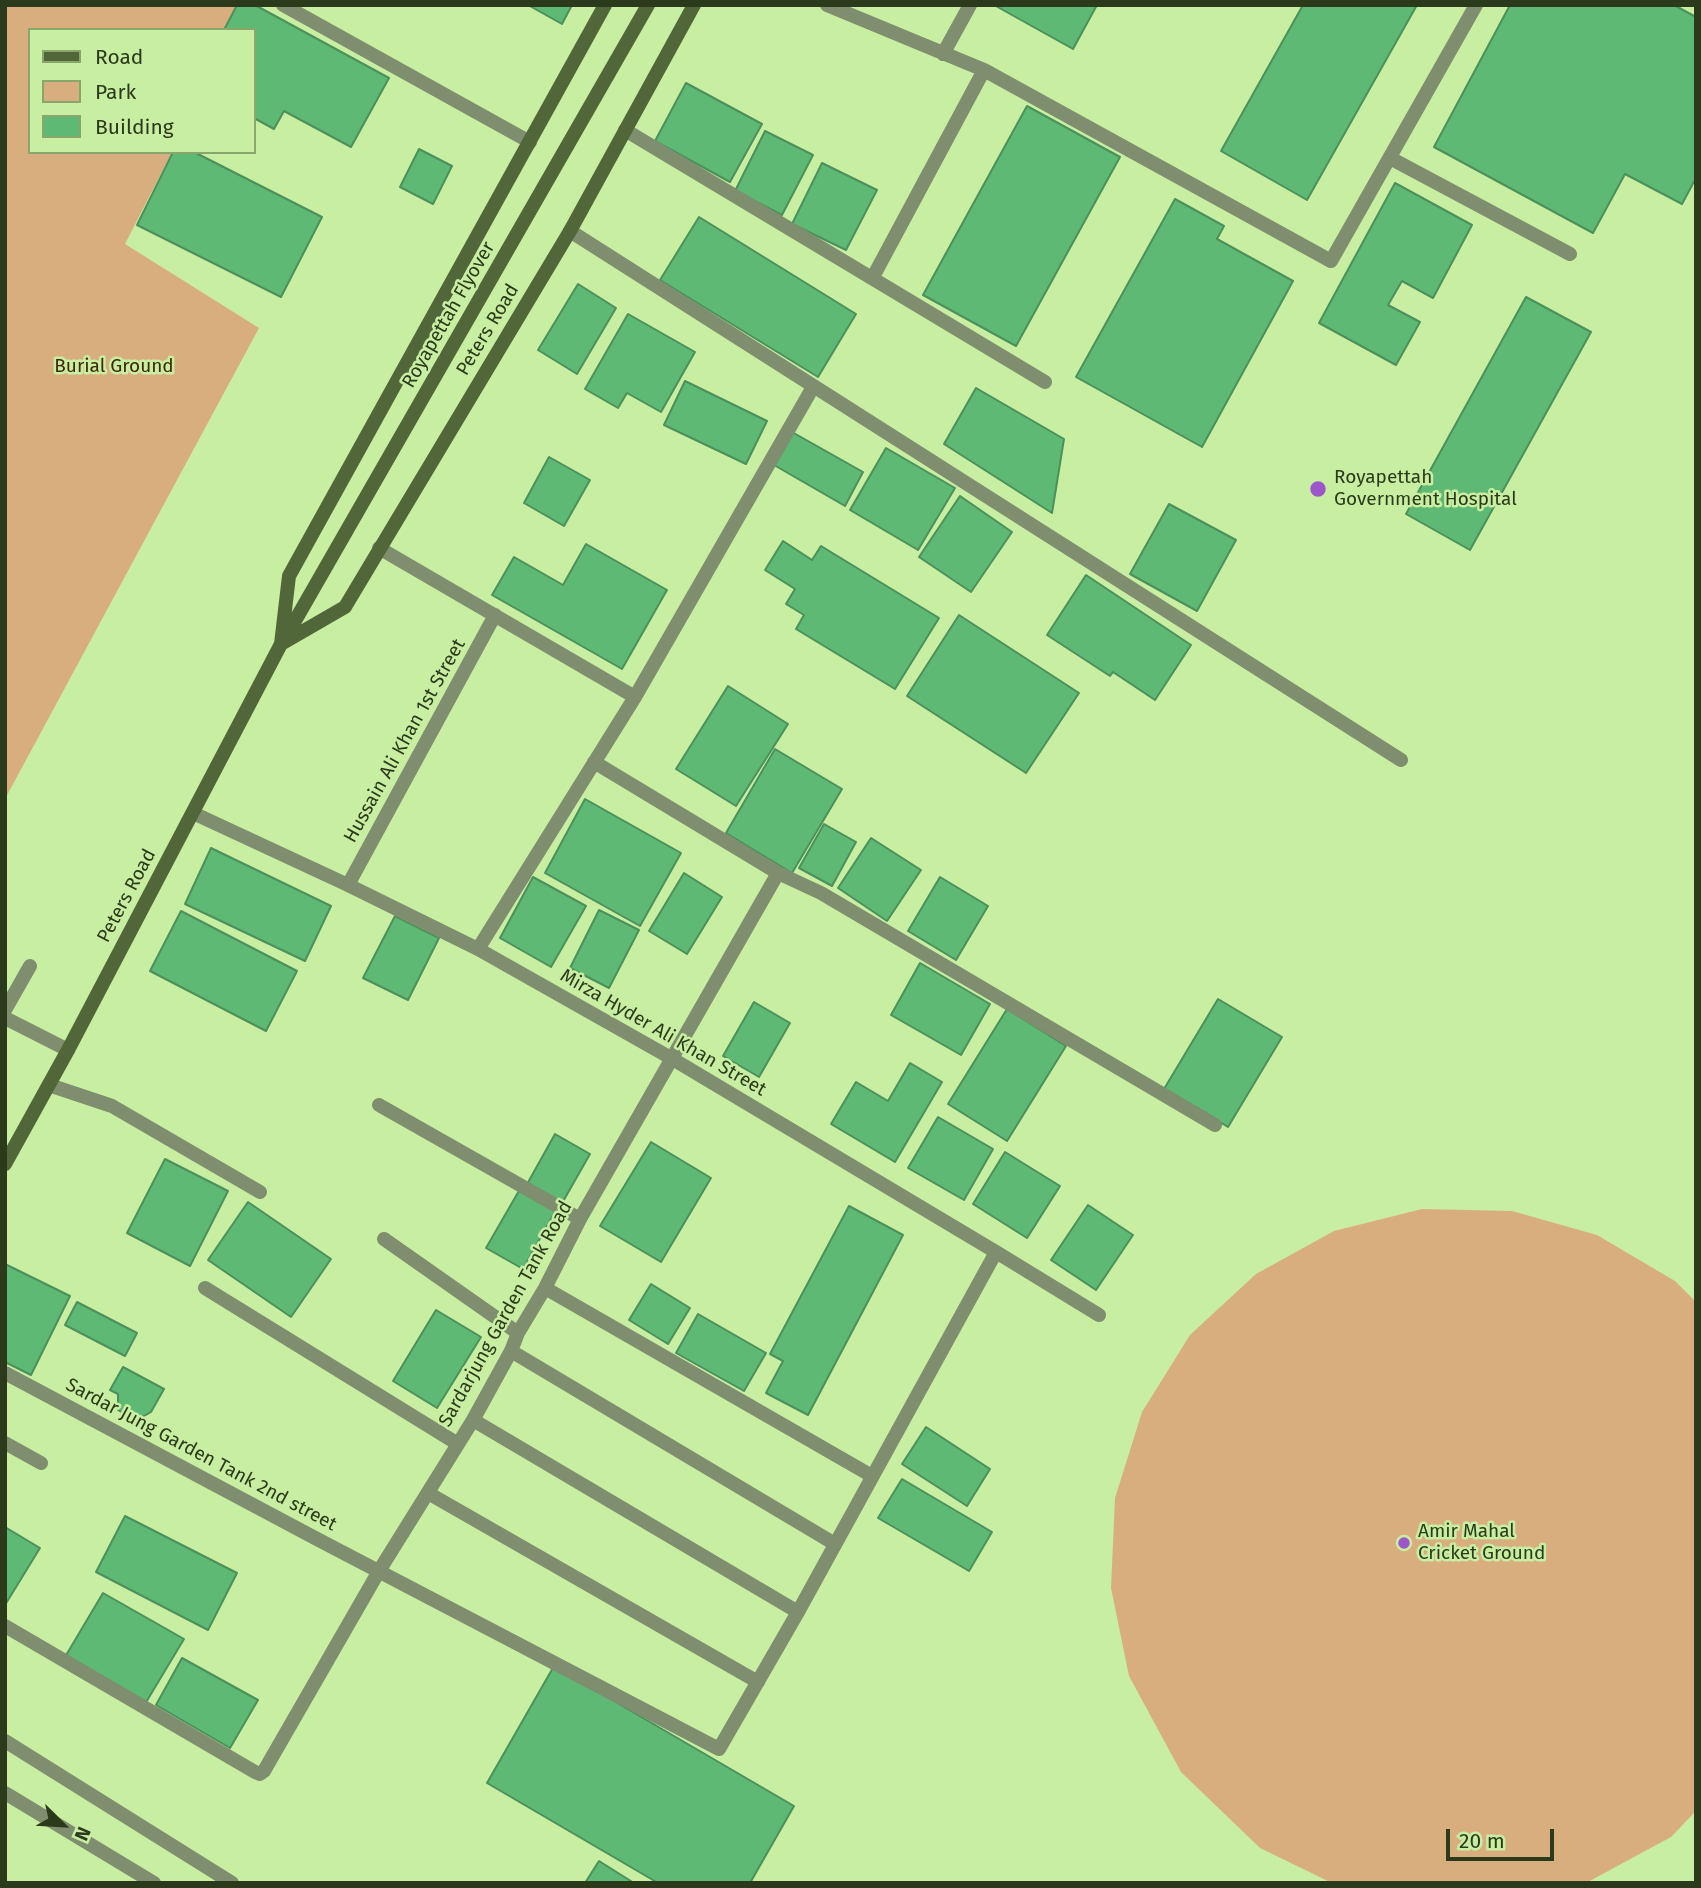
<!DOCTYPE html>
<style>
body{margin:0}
#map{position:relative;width:1701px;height:1888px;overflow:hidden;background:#c8eea2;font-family:"Fira Sans",sans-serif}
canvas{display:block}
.frame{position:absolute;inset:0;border:7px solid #2b3a1b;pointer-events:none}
.legend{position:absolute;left:28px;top:28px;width:228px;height:126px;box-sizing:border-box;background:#c8eea2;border:2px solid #89a66c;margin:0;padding:9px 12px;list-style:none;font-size:21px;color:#2b3a1b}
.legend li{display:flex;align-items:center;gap:14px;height:35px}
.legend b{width:35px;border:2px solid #89a66c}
.north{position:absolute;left:28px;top:1790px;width:70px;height:70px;-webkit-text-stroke:5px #c8eea2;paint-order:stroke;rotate:114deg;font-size:19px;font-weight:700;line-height:28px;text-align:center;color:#2b3a1b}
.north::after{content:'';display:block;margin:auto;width:24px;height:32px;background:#2b3a1b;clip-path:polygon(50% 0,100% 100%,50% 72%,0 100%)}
.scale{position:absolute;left:1446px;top:1829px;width:108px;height:32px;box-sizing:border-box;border:4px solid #2b3a1b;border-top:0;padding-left:9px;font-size:21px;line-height:24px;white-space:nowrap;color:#2b3a1b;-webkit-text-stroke:5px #c8eea2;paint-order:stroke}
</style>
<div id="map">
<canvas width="1701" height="1888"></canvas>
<div class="frame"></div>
<ul class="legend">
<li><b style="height:9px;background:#516639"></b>Road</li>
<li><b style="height:19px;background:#d9ae7e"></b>Park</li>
<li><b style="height:19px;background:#5db973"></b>Building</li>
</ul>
<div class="north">N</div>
<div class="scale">20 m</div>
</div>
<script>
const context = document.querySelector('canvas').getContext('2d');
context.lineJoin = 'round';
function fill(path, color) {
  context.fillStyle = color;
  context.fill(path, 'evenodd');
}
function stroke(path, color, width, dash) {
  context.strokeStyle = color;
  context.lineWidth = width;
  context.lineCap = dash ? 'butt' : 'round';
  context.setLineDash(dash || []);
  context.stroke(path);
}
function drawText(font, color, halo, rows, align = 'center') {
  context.font = font + ' "Fira Sans",sans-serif';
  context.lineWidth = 5;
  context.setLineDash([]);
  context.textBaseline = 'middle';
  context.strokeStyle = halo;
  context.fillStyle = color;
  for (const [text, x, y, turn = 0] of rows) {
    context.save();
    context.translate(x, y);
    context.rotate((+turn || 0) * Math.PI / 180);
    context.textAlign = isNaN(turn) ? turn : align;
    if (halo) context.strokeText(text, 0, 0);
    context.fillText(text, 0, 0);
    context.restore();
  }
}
const green = new Path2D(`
 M5 5H249L236 30H30V152H172L125 244 259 328 5 799Z
 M1422 1209 1512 1211 1597 1235 1675 1281 1696 1302V1811L1671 1837 1586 1883H1332L1260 1848 1181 1772 1129 1676 1111 1588 1115 1498 1142 1412 1190 1335 1256 1274 1334 1231Z`);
const building = new Path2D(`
 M237 5H255L389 78 351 147 284 111 274 129 254 118V30H224Z
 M528 5H572L562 24Z
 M994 5H1097L1073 49Z
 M1303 5H1417L1307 200 1221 151Z
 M1510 5H1674L1696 17V178L1682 204 1625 174 1593 233 1434 147Z
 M686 83 762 124 730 182 655 141Z
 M1027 106 1120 157 1016 346 923 295Z
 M765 131 813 155 782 215 735 191Z
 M419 149 452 166 433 204 400 187Z
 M173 152H194L322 217 281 297 137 225Z
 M822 163 877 190 846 250 792 224Z
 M1395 183 1472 225 1433 298 1402 281 1388 305 1420 322 1396 365 1319 323Z
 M1175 199 1224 226 1217 239 1293 281 1202 447 1076 377Z
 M699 217 856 314 818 377 660 280Z
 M578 284 616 308 577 374 538 350Z
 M1526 297 1591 332 1470 550 1406 514Z
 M628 314 695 352 661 412 627 393 618 408 585 389Z
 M685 381 767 421 746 464 664 425Z
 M976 388 1064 439 1052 513 944 444Z
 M792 432 863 472 845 506 774 465Z
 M886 448 955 488 918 550 850 510Z
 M549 457 590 480 564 526 524 503Z
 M960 496 1012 532 971 592 919 557Z
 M1169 504 1236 540 1197 611 1130 574Z
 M783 541 812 560 821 546 939 618 895 689 796 629 804 615 786 604 795 589 765 570Z
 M586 544 667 590 622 669 492 595 514 557 563 585Z
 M1086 575 1191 645 1155 700 1113 672 1110 676 1047 635Z
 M959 615 1079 693 1026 773 907 696Z
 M728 686 788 724 736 806 676 769Z
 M775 749 842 789 792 873 726 833Z
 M585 799 681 853 640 926 545 873Z
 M824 824 856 842 832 886 799 868Z
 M871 838 921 870 887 921 838 888Z
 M211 848 331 906 305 961 185 904Z
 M684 873 722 897 687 954 649 931Z
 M533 877 586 906 551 967 500 938Z
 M940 877 988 906 956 960 908 931Z
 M599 910 639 930 609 988 570 968Z
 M181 911 297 971 266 1031 150 971Z
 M395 916 439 938 408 1000 363 978Z
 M920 963 990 1004 961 1055 891 1015Z
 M1218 999 1282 1037 1228 1127 1164 1089Z
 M754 1002 790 1023 759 1077 723 1056Z
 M1007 1009 1066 1046 1007 1141 948 1104Z
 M910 1063 942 1082 895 1162 831 1124 856 1082 888 1101Z
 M938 1117 993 1149 964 1200 908 1168Z
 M555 1134 590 1154 561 1205 526 1186Z
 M651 1142 711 1178 661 1262 600 1226Z
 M1005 1152 1060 1186 1027 1238 973 1204Z
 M165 1159 228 1191 190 1266 127 1233Z
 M520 1189 556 1210 523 1269 486 1248Z
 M248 1202 331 1259 291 1317 208 1260Z
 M1088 1205 1133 1235 1096 1290 1051 1260Z
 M849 1206 903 1235 808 1415 766 1393 783 1361 770 1354Z
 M5 1264 70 1296 31 1375 5 1362Z
 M651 1284 690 1308 668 1344 629 1320Z
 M77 1302 137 1333 125 1356 65 1325Z
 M436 1310 481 1337 437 1408 393 1381Z
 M698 1314 766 1353 744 1391 676 1353Z
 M123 1367 164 1389 151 1412 144 1416 131 1418 118 1410V1394L110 1390Z
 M926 1427 990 1469 967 1506 902 1464Z
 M902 1479 992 1532 969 1571 878 1518Z
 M125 1516 237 1573 208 1630 96 1572Z
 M5 1527 40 1548 5 1605Z
 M103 1593 184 1639 145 1704 65 1657Z
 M182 1658 258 1700 230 1748 156 1705Z
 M554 1666 794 1806 750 1883H658L487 1783Z
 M599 1861 634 1883H585Z`);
const lane = new Path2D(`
 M827 5 984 70 1331 261 1476 5
 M943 54 970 5
 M625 130 1045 382
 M1390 158 1570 254
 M873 277 984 70
 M5 1010 30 966
 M5 1018 68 1050
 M5 1443 41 1463
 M5 1741 232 1883
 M5 1793 154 1883`);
const street = new Path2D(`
 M283 5 530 142
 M570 231 1401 760
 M379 548 635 697
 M594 762 778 873 821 893 1215 1125
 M193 813 348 885 478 949 671 1058 996 1252 1099 1315
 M348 885 495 615
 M478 949 635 697 813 387
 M49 1085 112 1106 260 1192
 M379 1105 580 1219
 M384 1239 518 1333
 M205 1288 458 1444
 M545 1288 872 1476
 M511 1351 835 1544
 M5 1373 317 1539 719 1749 798 1612 996 1252
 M473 1420 798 1612
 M428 1493 758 1682
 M5 1626 255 1772 260 1774 264 1771 379 1571 473 1420 511 1351 518 1333 545 1288 580 1219 778 873`);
const secondary = new Path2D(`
 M284 640 648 5
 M281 644 345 607 570 231 694 5
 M5 1164 68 1050 281 644 289 576 605 5`);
const markers = [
 [1318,489,9,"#9c56ca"],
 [1404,1543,7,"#9c56ca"]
];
const streetNames = [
 ["Royapettah Flyover",449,315,-60],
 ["Peters Road",488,330,-59],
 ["Hussain Ali Khan 1st Street",405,741,-61],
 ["Peters Road",127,896,-62],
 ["Mirza Hyder Ali Khan Street",663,1033,30],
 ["Sardarjung Garden Tank Road",506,1314,-61],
 ["Sardar Jung Garden Tank 2nd street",201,1455,28]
];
const parkNames = [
 ["Burial Ground",114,367]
];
const poiNames = [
 ["Royapettah",1334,478],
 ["Government Hospital",1334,500],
 ["Amir Mahal",1418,1532],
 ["Cricket Ground",1418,1554]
];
fill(green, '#d9ae7e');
fill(building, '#5db973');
stroke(building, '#4c905c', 2);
stroke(lane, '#7e8e6f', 14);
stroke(street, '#7e8e6f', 14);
stroke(secondary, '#516639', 14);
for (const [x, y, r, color] of markers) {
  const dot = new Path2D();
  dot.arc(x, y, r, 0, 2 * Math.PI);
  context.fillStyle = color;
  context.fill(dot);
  stroke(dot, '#c8eea2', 2.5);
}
drawText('19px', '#2b3a1b', '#c8eea2', streetNames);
drawText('19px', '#422600', '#c8eea2', parkNames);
drawText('19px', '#2b3a1b', '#c8eea2', poiNames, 'left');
</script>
